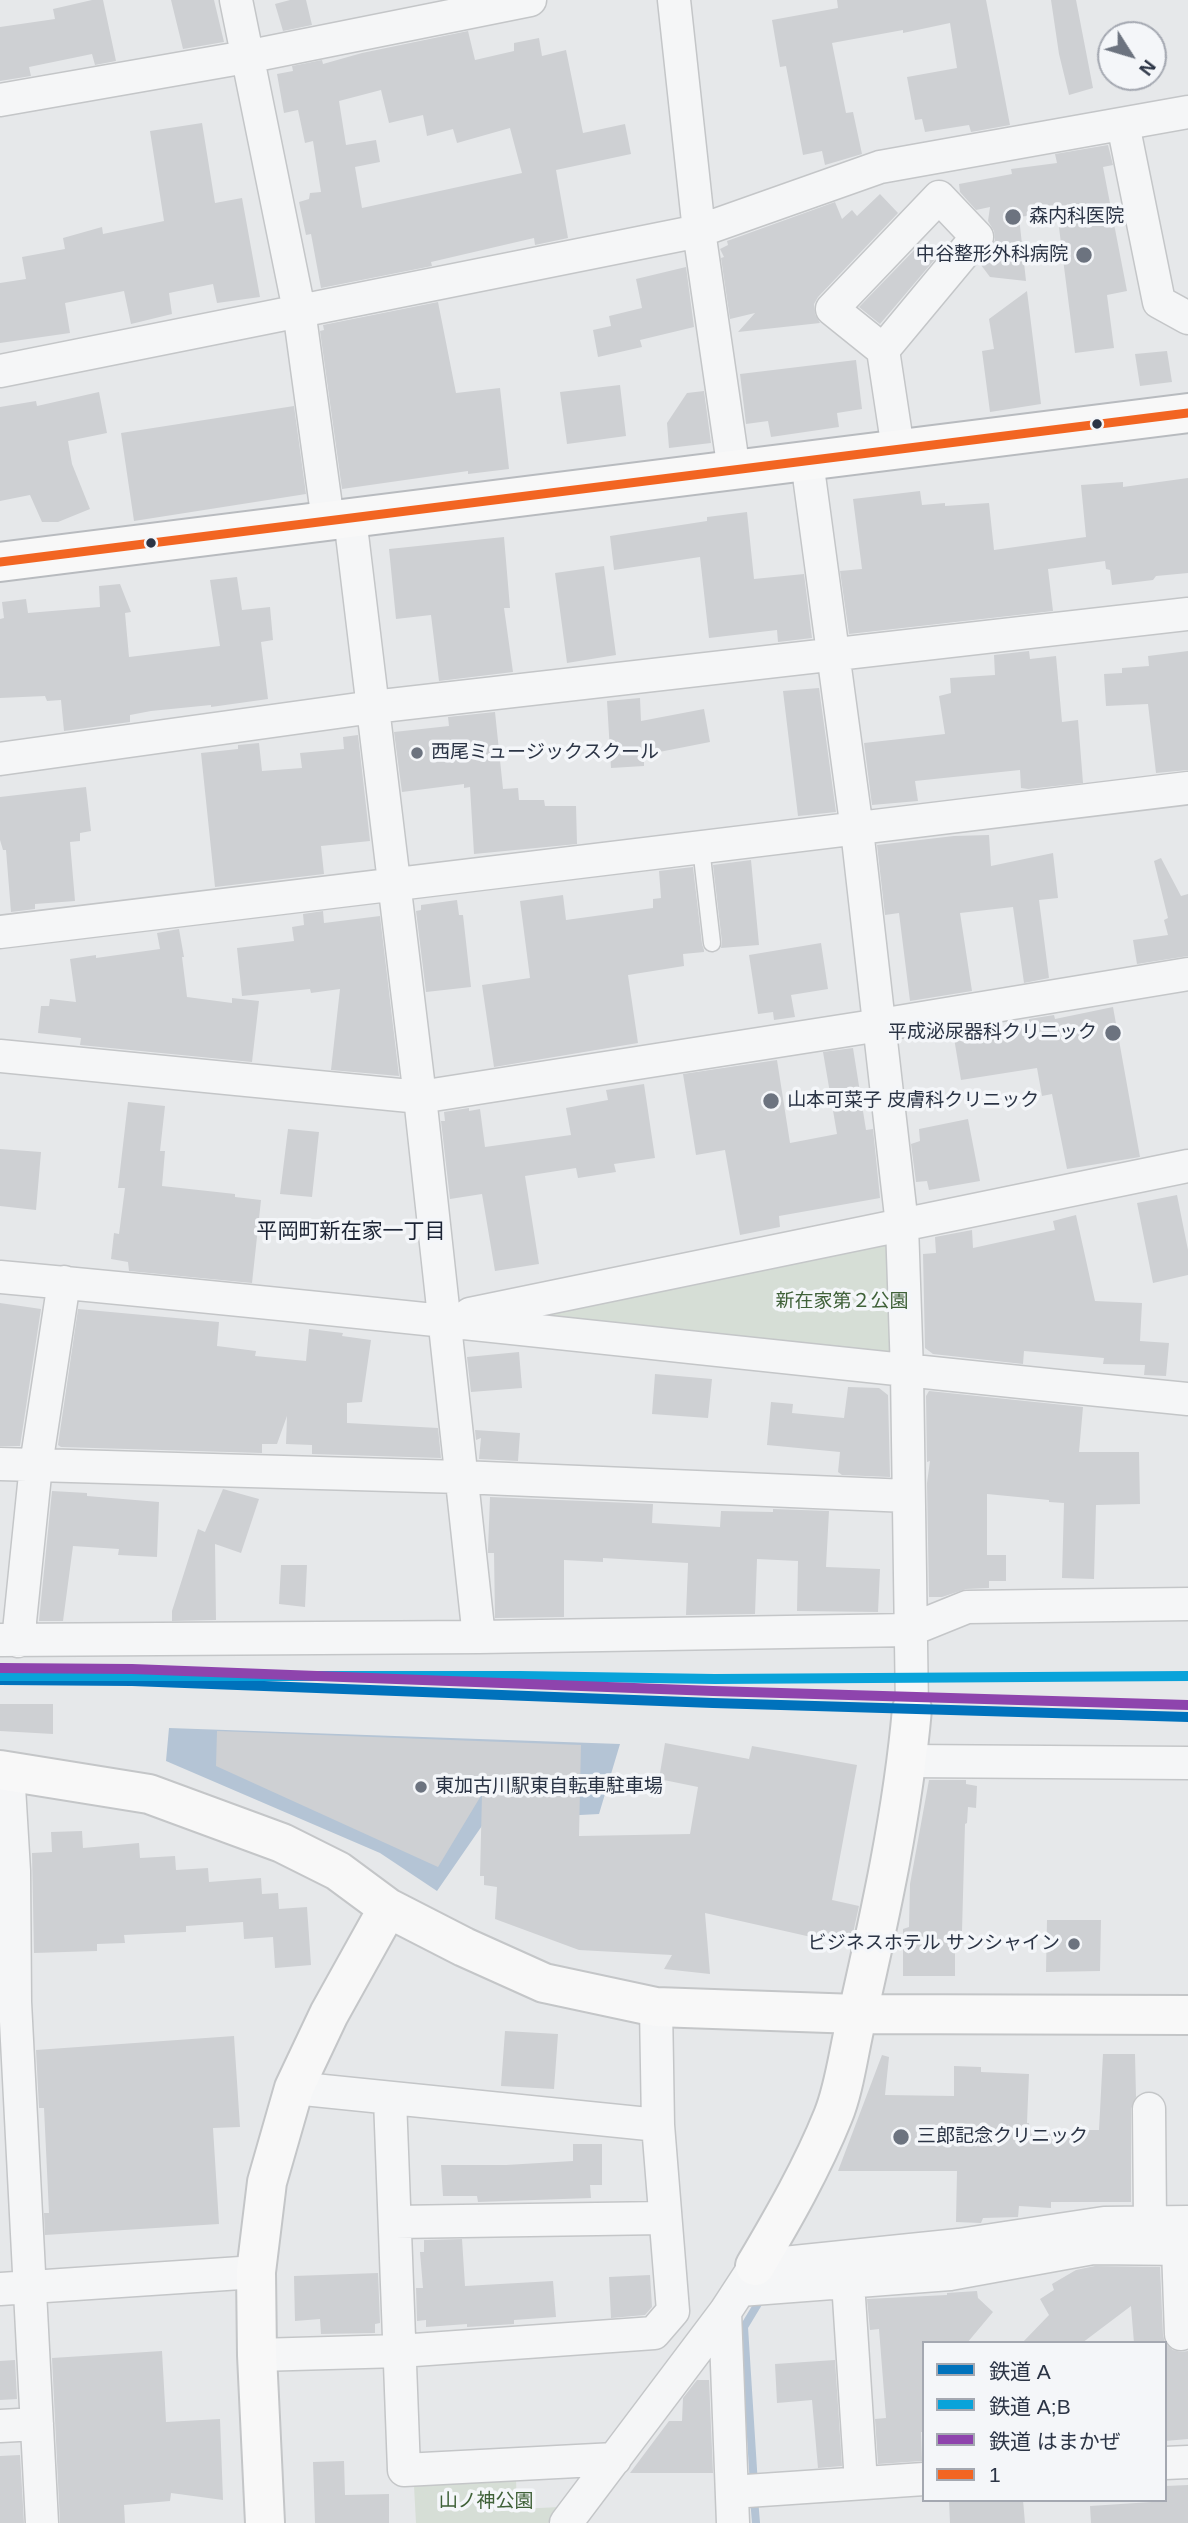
<!DOCTYPE html>
<meta charset="utf-8">
<style>
body{margin:0}
#map{position:relative;width:1188px;height:2523px;overflow:hidden;background:#e6e8ea;font-family:Helvetica,"Noto Sans JP",sans-serif}
canvas{display:block}
.legend{position:absolute;left:922px;top:2341px;width:245px;height:161px;box-sizing:border-box;background:#f4f6f9;border:2px solid #a4a8b1;margin:0;padding:9px 12px;list-style:none;font-size:21px;color:#2b3445}
.legend li{display:flex;align-items:center;gap:14px;height:35px}
.legend b{width:35px;border:2px solid #a4a8b1}
.north{position:absolute;left:1097px;top:21px;width:70px;height:70px;box-sizing:border-box;background:#f4f6f9;border:2px solid #a4a8b1;border-radius:50%;rotate:127deg;font-size:19px;font-weight:700;line-height:28px;text-align:center;color:#2b3445}
.north::after{content:'';display:block;margin:auto;width:24px;height:32px;background:#6c737f;clip-path:polygon(50% 0,100% 100%,50% 72%,0 100%)}
</style>
<div id="map">
<canvas width="1188" height="2523"></canvas>
<ul class="legend">
<li><b style="height:9px;background:#0072bc"></b>鉄道 A</li>
<li><b style="height:9px;background:#09a3da"></b>鉄道 A;B</li>
<li><b style="height:9px;background:#8e44ad"></b>鉄道 はまかぜ</li>
<li><b style="height:9px;background:#f26522"></b>1</li>
</ul>
<div class="north">N</div>
</div>
<script>
const context = document.querySelector('canvas').getContext('2d');
context.lineJoin = 'round';
function fill(path, color) {
  context.fillStyle = color;
  context.fill(path, 'evenodd');
}
function stroke(path, color, width, dash) {
  context.strokeStyle = color;
  context.lineWidth = width;
  context.lineCap = dash ? 'butt' : 'round';
  context.setLineDash(dash || []);
  context.stroke(path);
}
function drawText(font, color, halo, rows, align = 'center') {
  context.font = font + ' Helvetica,"Noto Sans JP",sans-serif';
  context.lineWidth = 7;
  context.setLineDash([]);
  context.textBaseline = 'middle';
  context.strokeStyle = halo;
  context.fillStyle = color;
  for (const [text, x, y, turn = 0] of rows) {
    context.save();
    context.translate(x, y);
    context.rotate((+turn || 0) * Math.PI / 180);
    context.textAlign = isNaN(turn) ? turn : align;
    if (halo) context.strokeText(text, 0, 0);
    context.fillText(text, 0, 0);
    context.restore();
  }
}
const green = new Path2D(`
 M881 1241 891 1252 894 1346 884 1357 542 1322V1310Z
 M516 2479 517 2509 560 2507 548 2523H416L414 2486Z`);
const water = new Path2D(`
 M169 1728 620 1744 599 1814 486 1820 437 1891 380 1853 166 1761Z`);
const stream = new Path2D(`
 M754 2485 744 2327 762 2297
 M754 2498 756 2523`);
const building = new Path2D(`
 M92 0H103L116 61 95 65 92 54 29 67 31 76 0 81V27L55 19 53 9Z
 M171 0H214L224 42 183 49Z
 M290 0H306L312 25 283 31 275 4Z
 M837 0H986L1010 125 971 132 969 125 925 132 922 119 915 120 907 77 957 68 950 23 903 33V30L832 43 846 113 853 112 862 154 825 165 822 151 803 155 786 66 780 67 772 20 838 8Z
 M1051 0H1076L1093 88 1069 95 1059 54Z
 M468 31 475 60 514 51V43L539 38 542 56 566 50 583 133 625 124 631 154 556 170 568 238 535 245 534 238 431 262 432 266 321 288 311 234 306 235 299 202 309 199 310 193 321 192 313 141 305 143 298 110 284 113 277 74 293 71 292 66 322 60 323 64 362 53ZM381 90 389 123 423 115 427 136 453 129 457 143 510 128 522 173 362 208 355 167 380 162 376 140 346 145 339 101Z
 M202 123 215 203 242 198 260 297 217 303 213 284 169 293 172 314 131 324 124 291 65 303 70 333 0 343V283L26 279 22 257 65 249 63 238 102 227 103 234 164 221 150 131Z
 M1108 145 1113 165 1103 167 1127 291 1107 295 1114 348 1075 353 1057 212 1019 217 1026 281 990 277 981 265 995 240 994 231 988 221 990 207 976 210 960 192 959 184 1012 174 1011 169 1057 163 1055 154Z
 M880 194 898 213 818 297 814 304 815 314 820 323 738 332 755 313 730 319 721 258 724 257 720 249 728 245 727 241 835 202 842 219 852 210 857 216Z
 M923 241 928 247 933 244 941 252 880 324 859 307Z
 M686 267 694 327 640 340 642 347 598 357 593 330 611 326 609 316 642 308 636 279Z
 M1027 291 1041 404 990 412 982 351 994 349 989 319Z
 M438 302 456 393 500 388 509 469 468 474V471L342 489 320 331 324 330 323 325Z
 M1167 351 1172 382 1140 386 1135 354Z
 M856 360 862 409 837 413 839 427 771 437 768 421 746 424 740 374Z
 M620 385 626 436 567 444 560 392Z
 M704 391 711 443 669 448 667 423 687 393Z
 M99 392 107 433 68 441 72 464 90 509 58 522H42L30 495 0 501V407L36 401 37 406Z
 M294 406 306 494 134 521 121 433Z
 M1188 478V573L1156 576 1153 580 1112 585 1110 570 1106 569 1105 561 1048 569 1053 611 849 634 840 571 862 569 853 499 920 491 922 505 945 503V506L989 503 994 550 1086 537 1081 485 1123 482V487Z
 M747 512 754 579 804 574 812 638 778 642 777 630 709 638 700 557 614 570 610 536 707 521V517Z
 M504 537 510 608H504L513 672 439 681 431 615 396 619 389 549Z
 M604 566 616 655 567 663 555 573Z
 M237 577 242 610 270 607 273 640 261 642 268 699 211 707V705L151 711 130 715V722L64 731 61 700 47 701 45 696 0 698V619L4 618 2 602 26 599 28 613 100 607 99 586 120 584 131 612 125 613 129 657 220 646 210 580Z
 M1029 651 1030 659 1056 656 1062 722 1078 720 1083 783 1028 789 1021 788 1020 770 915 781 918 801 872 805 864 743 945 734 939 696 951 693 950 678 995 675 994 655Z
 M1188 651V770L1156 773 1148 704 1106 706 1104 674 1122 673V668L1149 666 1148 656Z
 M819 688 836 812 798 816 783 691Z
 M640 698 641 721 704 709 710 742 644 755V766L611 768 607 701Z
 M495 712 503 789 518 788 519 800H544L545 806H576L577 844 474 854 470 787 464 788V784L402 792 394 732 449 726 448 717Z
 M358 735 370 841 321 846 324 874 215 887 201 753 238 749V745L259 743 262 771 302 768 300 753 344 749 343 737Z
 M86 787 91 831 80 833V841L70 842 75 901 35 904V909L11 912 6 850H3L0 840V797Z
 M989 835 991 866 1053 853 1058 898 1039 900 1049 978 1024 983 1013 907 960 913 972 991 910 1001 899 913 885 915 877 845 954 836Z
 M1161 858 1181 896 1188 894V956L1137 964 1133 940 1168 935 1164 920 1168 918 1154 861Z
 M751 860 759 945 721 948 722 942 713 865Z
 M693 867 702 944 704 950V952L683 954 684 966 628 975 638 1043 494 1067 482 985 530 978 520 901 563 895 566 920 653 908V899L661 898 659 871Z
 M457 900 459 915H463L471 987 426 992 416 911 421 910V905Z
 M323 911 324 923 380 916 399 1076 331 1070 340 989 311 993 310 989 242 996 237 948 294 941 292 927 304 925 303 914Z
 M179 929 184 957H182L187 997 232 1003V998L259 1001 252 1062 80 1045 81 1038 38 1033 41 1006H49L50 999 76 1002 70 959 96 955V958L160 949 157 933Z
 M821 943 828 989 791 995 795 1017 774 1020 773 1012 758 1014 749 955Z
 M1113 1007 1140 1157 1067 1169 1052 1094 1042 1096 1037 1068 961 1080 953 1032 976 1028 977 1034 1029 1026V1019L1054 1015 1055 1019Z
 M853 1048 866 1130 873 1129 880 1198 779 1216 780 1227 740 1235 725 1150 696 1155 683 1074 777 1060 790 1143 837 1134 823 1052Z
 M644 1084 655 1158 614 1164 616 1172 578 1178 576 1168 525 1176 539 1264 495 1271 482 1194 450 1199 441 1121H445L444 1112 469 1108V1111L480 1109 485 1147 571 1135 566 1108 608 1100 606 1090Z
 M128 1102 165 1106 160 1151H165L162 1186 235 1194V1197L261 1200 252 1283 129 1271 128 1262 111 1259 114 1233 119 1234 125 1188H118Z
 M968 1119 980 1181 929 1190 927 1181 916 1182 911 1144 920 1141 919 1129Z
 M288 1129 319 1132 312 1197 280 1194Z
 M0 1149 41 1152 36 1210 0 1206Z
 M1177 1195 1188 1250V1275L1153 1283 1137 1203Z
 M1076 1215 1095 1301 1142 1303 1140 1341 1169 1343 1166 1376 1144 1375 1145 1365 1103 1364 1104 1358 1024 1351 1023 1364 933 1354 925 1348 923 1254 936 1253 935 1237 972 1230 973 1248 1055 1230 1053 1221Z
 M0 1303 41 1309 20 1446H0Z
 M78 1309 219 1322 217 1346 256 1351 255 1356 306 1361 309 1329 343 1333 342 1336 371 1340 362 1402 347 1403V1423L438 1428 441 1458 312 1454V1445L286 1444 287 1416 277 1444H262V1453L61 1447 58 1445Z
 M519 1352 522 1388 471 1392 467 1357Z
 M655 1374 712 1379 708 1418 652 1414Z
 M848 1387 879 1388 888 1395 890 1477 842 1475 838 1472 840 1452 767 1445 771 1402 793 1404 792 1413 844 1418Z
 M929 1391 1083 1407 1079 1452H1139L1140 1504 1096 1505 1094 1579 1062 1578 1064 1503 1049 1502V1500L987 1494V1555H1006V1581H989V1588L966 1589 942 1597H929L927 1483 930 1461 927 1462 926 1396Z
 M475 1430 520 1433 518 1461 479 1459 481 1438 476 1440Z
 M223 1489 259 1499 241 1553 215 1544 216 1620 172 1621V1611L198 1529 205 1532Z
 M52 1491 87 1493V1496L159 1502 157 1557 118 1555 119 1549 73 1546 63 1621H39Z
 M490 1497 653 1504 652 1523 720 1527 721 1511 773 1512V1509L829 1511 826 1567 880 1569 878 1612 797 1611 798 1561 757 1559 755 1614 686 1615 688 1563 603 1558V1562L564 1560V1617L495 1618 494 1553H488V1550Z
 M281 1565H307L305 1607 279 1604Z
 M0 1704H53V1734L0 1731Z
 M217 1731 581 1745 579 1836 690 1834 698 1787 659 1779 665 1743 749 1759 752 1746 857 1765 832 1900 859 1906 851 1942 822 1934 820 1939 705 1913 710 1974 664 1969 672 1955 579 1950 495 1919 497 1887 484 1885V1876H480L482 1794 438 1867 216 1766Z
 M929 1780H966V1784L977 1786 976 1808 968 1807 967 1823 965 1824 962 1931 955 1932V1976H903V1929L909 1927 910 1884Z
 M82 1831 83 1848 139 1843 140 1858 175 1856 176 1870 208 1868 209 1882 261 1878 262 1894 278 1893 279 1909 307 1907 311 1965 275 1968 273 1937 244 1939 243 1922 186 1926V1932L124 1935 125 1943 97 1944V1951L34 1953 32 1853 52 1852 51 1832Z
 M1047 1920H1101L1100 1971 1046 1972Z
 M505 2031 558 2034 554 2089 501 2086Z
 M234 2036 240 2127 213 2128 219 2224 45 2235 44 2213H49L44 2108H39L36 2050Z
 M1103 2054H1135L1136 2097 1131 2109V2202H1051V2208L1019 2206 1018 2217 983 2218 981 2223 956 2222 957 2171H838L882 2055 889 2057 885 2095 954 2096V2066L981 2067V2072L1029 2074 1027 2123H1029V2130L1074 2132V2130H1099Z
 M573 2144H602V2185H590L591 2198 478 2202 477 2196H443L441 2165H506L573 2161Z
 M462 2239 465 2286 553 2281 556 2317 514 2320V2324L467 2327V2324L426 2327V2320L417 2321 416 2288H423L420 2252H424V2240Z
 M1095 2266 1160 2267 1163 2335 1165 2343H1134L1131 2306 1082 2343H1022L1049 2315 1040 2299 1054 2290 1052 2284 1076 2270Z
 M378 2273 380 2323 375 2324V2333L321 2334 320 2319 295 2321 294 2276Z
 M650 2275 652 2307 645 2315 611 2318 609 2277Z
 M977 2291 978 2298 993 2312 967 2343H924V2432H921L922 2461 878 2464 875 2419 886 2418 879 2329 870 2330 867 2299 947 2295V2293Z
 M1165 2343 1173 2350 1181 2352 1188 2351V2439L1165 2441Z
 M162 2351 166 2422 220 2419 223 2500 171 2493 170 2501 124 2505 125 2523H60L52 2358Z
 M15 2360 17 2399 0 2400V2361Z
 M835 2360 842 2466 818 2468 812 2400 777 2403 775 2364Z
 M697 2380H709L713 2473H630L669 2421H682L683 2398Z
 M20 2455 24 2523H0V2456Z
 M344 2461 345 2495 389 2494V2523H315L313 2462Z
 M1188 2485V2523H1091L1090 2506 1167 2501 1166 2486Z
 M949 2500H1023L1025 2523H950Z`);
const lane = new Path2D(`
 M701 848 712 943`);
const street = new Path2D(`
 M236 0 299 310 328 521
 M674 0 699 231 734 471
 M0 100 246 57 530 0
 M1123 124 1159 302 1188 318
 M883 350 832 309 939 197 977 237 883 350 898 449
 M0 371 699 231 880 167 1188 112
 M807 461 857 830 902 1225 907 1372 912 1709
 M350 518 420 1097 479 1637
 M0 759 373 707 1188 614
 M0 932C396 883 792 838 1188 788
 M0 1056 420 1097 880 1025 1188 974
 M0 1277C397 1313 792 1360 1188 1399
 M470 1314 1188 1166
 M0 1464 461 1477 908 1496
 M0 1640 479 1637 910 1630 967 1607 1188 1604
 M18 1641 36 1465 64 1282
 M907 1761 1188 1763
 M8 1770 14 1871 15 2002 42 2523
 M294 2088 658 2125
 M390 2099 404 2470 615 2459
 M1149 2109 1150 2222
 M395 2222 664 2218
 M1178 2249 1181 2334
 M848 2282 861 2483
 M0 2289 256 2272
 M740 2290 950 2274 1093 2248 1188 2249
 M725 2312 733 2523
 M257 2355 400 2351 654 2333 673 2311 658 2125 656 2007
 M0 2426 37 2424
 M1165 2463 1188 2462
 M732 2492 924 2479
 M566 2523 725 2312 755 2266 959 2245 1104 2223 1188 2222`);
const secondary = new Path2D(`
 M0 1770 149 1794 282 1843 338 1871 388 1908 464 1947 544 1983 656 2007 857 2014 1188 2015
 M755 2266C784 2217 812 2168 833 2116 845 2087 849 2048 857 2017 880 1916 903 1812 912 1709
 M265 2523 257 2355 256 2272 267 2182 294 2088 329 2014 388 1908`);
const highway = new Path2D(`
 M0 562 1188 413`);
const bus1 = new Path2D(`
 M0 562 1188 413`);
const rail1 = new Path2D(`
 M0 1680 132 1681 713 1703 1188 1717`);
const rail2 = new Path2D(`
 M0 1676H520L715 1679 1188 1676`);
const rail3 = new Path2D(`
 M0 1668 132 1669 713 1691 1188 1705`);
const markers = [
 [1013,217,9,"#6c737f"],
 [1084,255,9,"#6c737f"],
 [1097,424,6,"#2b3445"],
 [151,543,6,"#2b3445"],
 [417,753,7,"#6c737f"],
 [1113,1033,9,"#6c737f"],
 [771,1101,9,"#6c737f"],
 [421,1787,7,"#6c737f"],
 [1074,1944,7,"#6c737f"],
 [901,2137,9,"#6c737f"]
];
const poiNames = [
 ["森内科医院",1029,217],
 ["中谷整形外科病院",1068,255,"right"],
 ["西尾ミュージックスクール",431,753],
 ["平成泌尿器科クリニック",1097,1033,"right"],
 ["山本可菜子 皮膚科クリニック",787,1101],
 ["東加古川駅東自転車駐車場",435,1787],
 ["ビジネスホテル サンシャイン",1060,1944,"right"],
 ["三郎記念クリニック",917,2137]
];
const parkNames = [
 ["新在家第２公園",842,1302],
 ["山ノ神公園",486,2502]
];
const neighbourhoodNames = [
 ["平岡町新在家一丁目",351,1232]
];
fill(green, '#d6ded6');
fill(water, '#b4c4d5');
stroke(stream, '#b4c4d5', 8);
fill(building, '#ced0d3');
stroke(lane, '#c4c6c8', 19);
stroke(street, '#c4c6c8', 35);
stroke(secondary, '#c4c6c8', 42);
stroke(highway, '#b8bbbf', 42);
stroke(lane, '#f5f6f7', 16);
stroke(street, '#f5f6f7', 32);
stroke(secondary, '#f8f8f8', 38);
stroke(highway, '#f8f8f8', 38);
stroke(bus1, '#f26522', 9);
stroke(rail1, '#0072bc', 10);
stroke(rail2, '#09a3da', 10);
stroke(rail3, '#8e44ad', 10);
for (const [x, y, r, color] of markers) {
  const dot = new Path2D();
  dot.arc(x, y, r, 0, 2 * Math.PI);
  context.fillStyle = color;
  context.fill(dot);
  stroke(dot, '#f4f6f9', 2.5);
}
drawText('19px', '#2b3445', '#f4f6f9', poiNames, 'left');
drawText('19px', '#3f6138', '#f4f6f9', parkNames);
drawText('21px', '#1d2536', '#f4f6f9', neighbourhoodNames);
</script>
